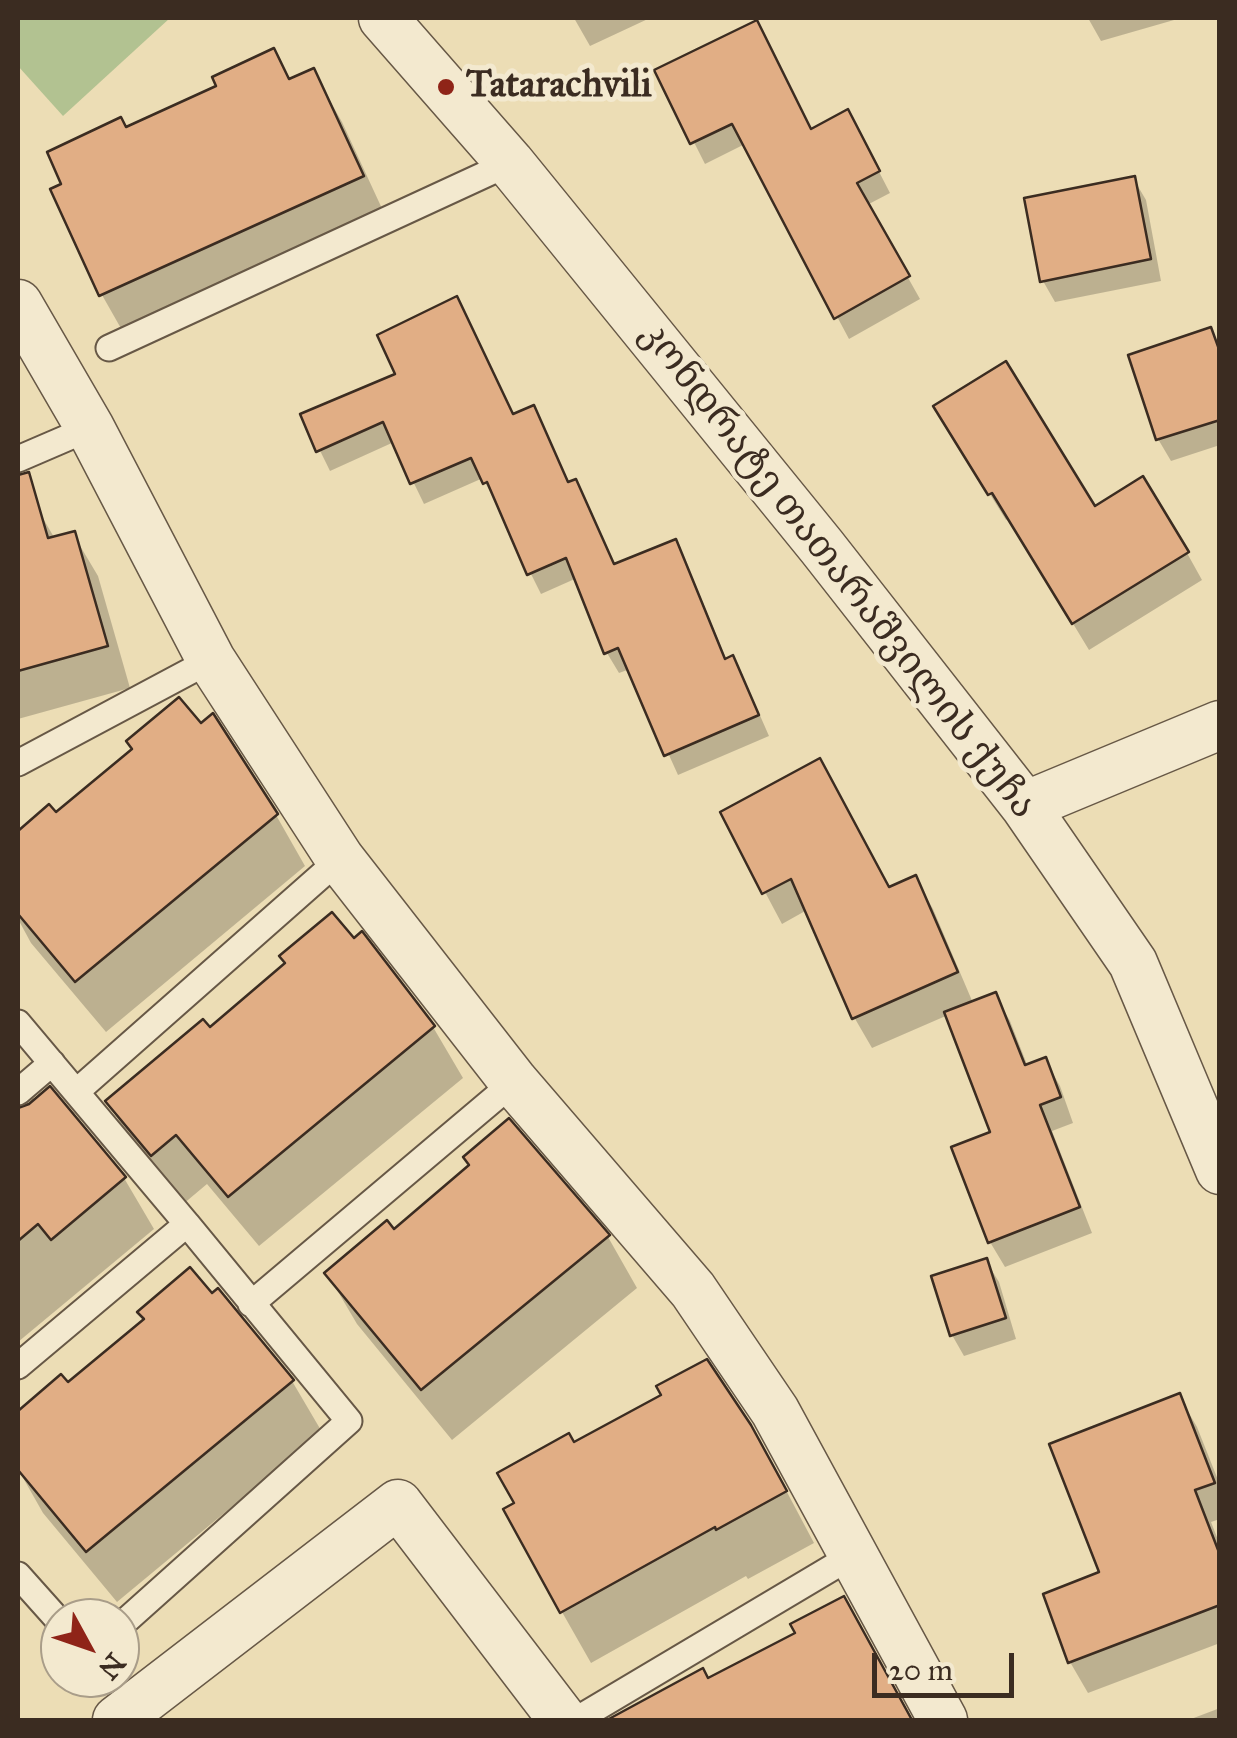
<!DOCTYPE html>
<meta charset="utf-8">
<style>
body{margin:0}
#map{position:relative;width:1237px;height:1738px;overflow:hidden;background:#ecddb5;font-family:"IM FELL Great Primer",serif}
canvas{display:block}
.frame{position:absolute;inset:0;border:20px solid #3b2c21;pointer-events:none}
.north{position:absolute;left:40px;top:1598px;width:100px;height:100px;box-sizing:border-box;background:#f3e9cf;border:2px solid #a99d89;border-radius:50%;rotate:130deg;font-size:28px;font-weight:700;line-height:40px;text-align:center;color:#3b2c21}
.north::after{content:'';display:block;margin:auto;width:35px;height:45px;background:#8f2418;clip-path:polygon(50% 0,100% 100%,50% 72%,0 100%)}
.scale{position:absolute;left:872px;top:1653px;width:142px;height:45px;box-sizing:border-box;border:5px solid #3b2c21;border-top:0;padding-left:12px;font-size:30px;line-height:35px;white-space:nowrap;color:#3b2c21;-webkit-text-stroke:8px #f3e9cf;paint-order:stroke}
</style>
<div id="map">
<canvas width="1237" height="1738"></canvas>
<div class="frame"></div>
<div class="north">N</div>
<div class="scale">20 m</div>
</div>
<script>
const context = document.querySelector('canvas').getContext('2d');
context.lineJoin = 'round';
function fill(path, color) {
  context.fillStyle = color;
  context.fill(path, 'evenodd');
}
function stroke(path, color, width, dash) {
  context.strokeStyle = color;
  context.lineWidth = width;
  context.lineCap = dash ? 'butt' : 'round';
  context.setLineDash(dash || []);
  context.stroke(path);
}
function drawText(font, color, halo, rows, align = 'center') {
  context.font = font + ' "IM FELL Great Primer","Noto Serif Georgian",serif';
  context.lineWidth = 10;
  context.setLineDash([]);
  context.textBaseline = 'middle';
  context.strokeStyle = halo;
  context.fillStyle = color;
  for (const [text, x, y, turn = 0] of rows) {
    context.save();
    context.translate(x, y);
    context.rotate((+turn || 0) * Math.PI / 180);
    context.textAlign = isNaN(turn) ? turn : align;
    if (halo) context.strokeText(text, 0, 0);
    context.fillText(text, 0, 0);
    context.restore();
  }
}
const green = new Path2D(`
 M18 18H170L63 116 18 66Z`);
const shadow = new Path2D(`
 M574 18H650L590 46Z
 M1088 18H1181L1101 41Z
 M313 71 342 122 391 228 131 346 102 295 53 190 65 185 126 130 290 81Z
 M658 71 811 131 859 133 890 193 867 205 920 299 849 339 745 144 705 164Z
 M1133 178 1146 200 1161 281 1055 302 1043 281Z
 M1210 330 1220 346V445L1171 461 1158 439 1131 356Z
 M533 408 570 484 575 482 587 502 615 566 675 542 686 562 727 661 732 659 744 679 769 736 678 775 630 669 619 673 607 653 577 578 541 594 483 478 424 504 394 442 330 471 303 416H514Z
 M952 433 1094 509 1187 553 1202 580 1089 650 1009 518 1006 520Z
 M37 508 55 539 73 534 98 576 130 688 18 719V514Z
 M49 807 56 816 276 815 305 866 106 1032 31 943 18 919V834Z
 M723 813 889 889 915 878 933 909 973 1003 995 995 1010 1021 1028 1067 1045 1060 1060 1086 1073 1123 1052 1131 1092 1233 1005 1267 990 1242 993 1133 948 1015 872 1048 854 1017 807 910 782 924Z
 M361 935 433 1027 463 1078 259 1246 207 1184 182 1205 138 1153 108 1102 209 1030Z
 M18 1071 35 1101 124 1178 154 1229 18 1342Z
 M608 1237 637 1288 452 1440 357 1324 327 1273Z
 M986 1261 999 1282 1016 1339 964 1356 952 1335Z
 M61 1378 67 1385 292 1381 322 1432 117 1602 43 1513 18 1469V1414Z
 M1179 1396 1197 1427 1220 1485V1519L1211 1522 1220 1545V1643L1088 1693 1070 1662 1102 1574Z
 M574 1446 780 1479 814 1543 748 1579 746 1576 591 1663 562 1612 518 1504Z
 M873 1650 911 1720H640L634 1708 707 1681Z
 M1220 1708V1720H1192L1191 1719Z`);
const building = new Path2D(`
 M757 20 811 129 848 109 880 171 857 183 910 276 834 319 732 124 690 144 654 70Z
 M274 48 289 79 314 68 364 176 99 296 50 189 61 184 47 152 121 117 126 127 216 86 212 77Z
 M1135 176 1151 259 1040 282 1024 198Z
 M457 296 513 414 534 405 568 482 576 479 614 564 676 539 725 659 733 655 759 715 664 756 618 648 604 654 566 558 527 575 487 482 483 484 471 458 410 484 383 422 316 452 300 414 395 374 377 335Z
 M1211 327 1220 352V420L1156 440 1128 355Z
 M1006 361 1095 506 1143 476 1189 552 1072 624 992 493 988 495 933 406Z
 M29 472 48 538 75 531 108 646 18 671V475Z
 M179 697 201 723 213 713 278 814 75 982 18 914V831L49 804 56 812 132 749 126 741Z
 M820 758 889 887 916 875 958 972 852 1019 791 879 762 894 720 812Z
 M332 912 354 938 362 931 435 1026 228 1197 176 1135 151 1156 105 1101 203 1019 210 1027 285 963 279 956Z
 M996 992 1025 1065 1046 1057 1061 1097 1040 1105 1080 1207 988 1243 951 1147 990 1132 944 1012Z
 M50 1086 126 1177 51 1240 38 1224 18 1241V1108L29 1104Z
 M509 1118 610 1235 421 1390 324 1273 387 1220 394 1229 469 1165 463 1157Z
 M987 1258 1006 1318 950 1336 931 1276Z
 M190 1267 212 1293 218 1288 294 1380 86 1552 18 1470V1411L61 1374 68 1382 144 1319 137 1312Z
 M707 1359 751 1425 787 1491 716 1530 715 1527 560 1613 503 1509 514 1503 497 1473 569 1433 574 1442 661 1395 656 1386Z
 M1180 1393 1215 1483 1195 1490 1220 1555V1605L1068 1663 1043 1594 1099 1572 1049 1444Z
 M844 1596 912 1720H607L703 1668 708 1678 795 1633 790 1624Z`);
const service = new Path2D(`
 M109 348 510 163
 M18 459 90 428
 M18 763 211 660
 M18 1023 187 1224 18 1366
 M18 1092 52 1063
 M76 1092 340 859
 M251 1304 514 1082
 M18 1575 60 1622
 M120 1626 349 1421 187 1224
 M576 1720 855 1554`);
const minor = new Path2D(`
 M383 18 510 163 822 547 1025 806 1133 963 1220 1170
 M18 304 90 428 211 660 340 859 514 1082 693 1290 775 1411 943 1720
 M1025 806 1220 725
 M117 1720 398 1504 563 1720`);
const markers = [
 [446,87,10,"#8f2418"]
];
const poiNames = [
 ["Tatarachvili",466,87]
];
const streetNames = [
 ["კონდრატე თათარაშვილის ქუჩა",837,571,52]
];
fill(green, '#b2c291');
fill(shadow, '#0003');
fill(building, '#e1ae85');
stroke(building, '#3b2c21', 2.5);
stroke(service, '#675846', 29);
stroke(minor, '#675846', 51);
stroke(service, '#f3e9cf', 25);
stroke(minor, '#f3e9cf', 48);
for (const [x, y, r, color] of markers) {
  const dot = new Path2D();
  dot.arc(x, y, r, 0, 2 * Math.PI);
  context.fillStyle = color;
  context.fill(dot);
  stroke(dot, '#f3e9cf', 4);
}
drawText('bold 38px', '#3b2c21', '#f3e9cf', poiNames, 'left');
drawText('38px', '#3b2c21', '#f3e9cf', streetNames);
</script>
